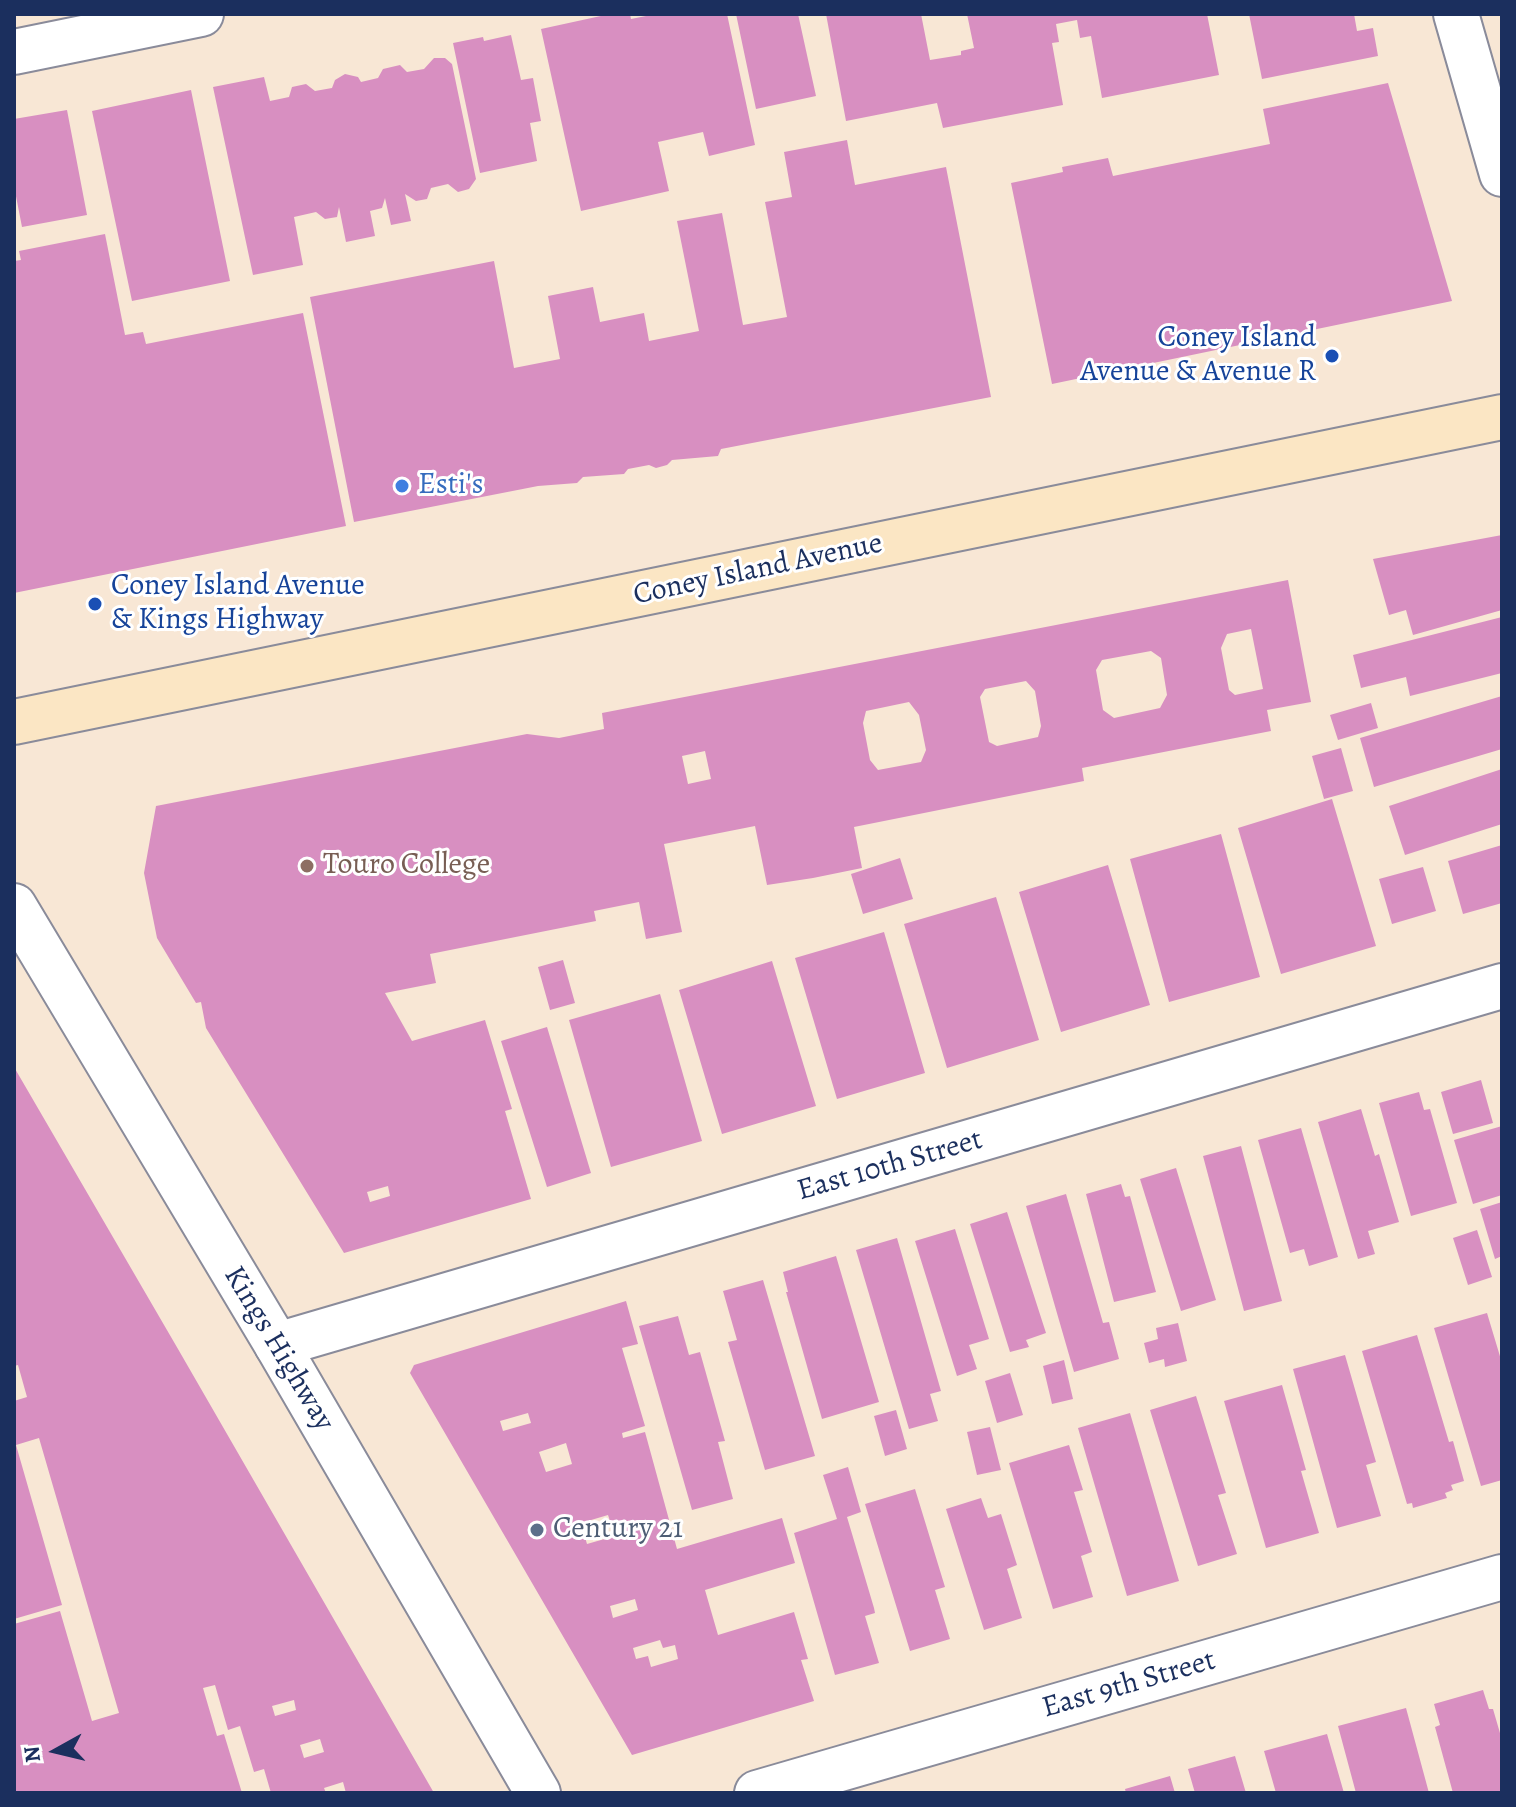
<!DOCTYPE html>
<style>
body{margin:0}
#map{position:relative;width:1516px;height:1807px;overflow:hidden;background:#f8e7d5;font-family:Alegreya,serif}
canvas{display:block}
.frame{position:absolute;inset:0;border:16px solid #1b2f5e;pointer-events:none}
.north{position:absolute;left:16px;top:1711px;width:80px;height:80px;-webkit-text-stroke:6px #fff;paint-order:stroke;rotate:262deg;font-size:22px;font-weight:700;line-height:32px;text-align:center;color:#1b2f5e}
.north::after{content:'';display:block;margin:auto;width:28px;height:36px;background:#1b2f5e;clip-path:polygon(50% 0,100% 100%,50% 72%,0 100%)}
</style>
<div id="map">
<canvas width="1516" height="1807"></canvas>
<div class="frame"></div>
<div class="north">N</div>
</div>
<script>
const context = document.querySelector('canvas').getContext('2d');
context.lineJoin = 'round';
function fill(path, color) {
  context.fillStyle = color;
  context.fill(path, 'evenodd');
}
function stroke(path, color, width, dash) {
  context.strokeStyle = color;
  context.lineWidth = width;
  context.lineCap = dash ? 'butt' : 'round';
  context.setLineDash(dash || []);
  context.stroke(path);
}
function drawText(font, color, halo, rows, align = 'center') {
  context.font = font + ' Alegreya,serif';
  context.lineWidth = 6;
  context.setLineDash([]);
  context.textBaseline = 'middle';
  context.strokeStyle = halo;
  context.fillStyle = color;
  for (const [text, x, y, turn = 0] of rows) {
    context.save();
    context.translate(x, y);
    context.rotate((+turn || 0) * Math.PI / 180);
    context.textAlign = isNaN(turn) ? turn : align;
    if (halo) context.strokeText(text, 0, 0);
    context.fillText(text, 0, 0);
    context.restore();
  }
}
const building = new Path2D(`
 M610 14H630L631 19 656 14H727L755 145 709 156 703 132 658 142 669 191 581 211 541 29Z
 M736 14H798L816 96 756 109Z
 M826 14H921L930 60 961 55V51L974 48 967 14H1207L1219 75 1102 98 1091 36 1080 38 1077 20 1056 24 1059 42 1052 43 1063 105 943 128 937 103 846 121Z
 M1249 14H1354L1357 31 1373 28 1378 56 1262 79Z
 M511 35 521 80 533 78 541 121 530 123 537 161 480 173 453 43 483 37 484 41Z
 M434 58H445L452 64 476 179 469 189 458 192 448 184 431 188 427 199 416 201 405 194 411 221 391 225 385 198 382 208 370 211 375 236 346 242 339 207 337 217 325 219 316 212 294 217 303 265 253 275 213 87 264 77 270 101 289 97 292 87 306 84 315 91 332 88 335 80 345 74 358 77 361 82 378 78 383 69 400 65 407 72 424 69Z
 M1388 83 1452 301 1052 384 1011 183 1063 172 1062 167 1108 158 1113 176 1270 144 1263 109Z
 M191 90 230 281 132 301 92 111Z
 M67 110 87 215 22 227 14 186V119Z
 M847 140 855 185 946 167 991 397 721 449 718 456 672 460 667 465 656 468 649 465 628 469 624 474 583 477 577 483 538 486 354 522 310 297 494 261 514 368 560 359 548 296 593 287 600 322 644 313 649 341 699 331 677 221 722 213 743 325 787 317 765 202 792 197 784 152Z
 M105 234 125 335 143 332 146 344 303 313 346 526 14 593V261L21 260 19 251Z
 M1502 535V610L1413 635 1406 610 1389 615 1373 559Z
 M1288 580 1311 702 1267 710 1271 731 1082 768 1084 781 854 827 862 868 813 878 767 885 755 826 664 844 682 932 646 939 639 902 594 911 596 921 430 954 436 983 385 993 412 1041 485 1020 512 1109 505 1111 531 1199 344 1253 206 1028 201 1002 196 1003 157 938 144 873 156 806 527 734 559 738 604 729 602 713ZM1251 629 1263 689 1235 695 1229 690 1221 648 1227 634ZM1151 651 1161 658 1167 695 1160 708 1114 718 1103 710 1096 670 1102 660ZM1026 681 1035 691 1041 726 1038 737 997 746 989 742 980 697 985 689ZM909 702 919 715 926 750 921 762 878 770 870 760 863 723 866 711ZM705 751 711 779 688 784 682 756ZM388 1186 390 1196 370 1202 367 1192Z
 M1502 617V673L1410 696 1406 677 1361 688 1353 655Z
 M1502 696V749L1374 787 1360 738Z
 M1371 703 1378 728 1338 740 1330 715Z
 M1341 748 1353 791 1324 799 1312 756Z
 M1502 769V824L1405 855 1389 806Z
 M1332 799 1376 946 1281 974 1238 828Z
 M1221 834 1260 977 1169 1002 1130 859Z
 M1502 845V903L1463 914 1448 861Z
 M900 858 913 899 863 914 851 874Z
 M1108 865 1150 1005 1061 1032 1019 892Z
 M1423 867 1436 911 1392 924 1379 879Z
 M996 897 1039 1040 947 1068 904 924Z
 M884 932 925 1073 837 1099 795 958Z
 M563 960 575 1003 550 1010 538 967Z
 M772 961 816 1106 722 1134 679 990Z
 M660 994 702 1141 611 1167 569 1020Z
 M547 1027 591 1173 547 1187 501 1041Z
 M14 1067 178 1349 434 1793H346L343 1782 324 1788 326 1793H271L264 1769 254 1772 240 1726 228 1730 215 1685 203 1688 217 1736 224 1734 242 1793H14V1624L60 1611 92 1721 119 1713 39 1438 16 1445 62 1605 14 1619V1401L27 1397 18 1365 14 1366ZM294 1700 296 1710 275 1716 272 1706ZM320 1739 324 1752 304 1758 300 1745Z
 M1481 1080 1493 1123 1453 1134 1441 1092Z
 M1419 1092 1424 1110 1430 1109 1457 1203 1411 1216 1379 1103Z
 M1361 1109 1375 1156 1379 1154 1399 1222 1368 1231 1375 1254 1358 1259 1318 1122Z
 M1502 1126V1195L1473 1204 1454 1140Z
 M1301 1128 1338 1257 1309 1266 1304 1249 1290 1253 1258 1140Z
 M1241 1146 1282 1301 1244 1311 1203 1156Z
 M1176 1168 1216 1300 1181 1311 1140 1179Z
 M1121 1184 1125 1197 1130 1196 1156 1292 1114 1302 1086 1194Z
 M1066 1194 1103 1323 1109 1322 1119 1359 1074 1372 1026 1206Z
 M1502 1202V1256L1495 1259 1480 1209Z
 M1007 1212 1046 1333 1026 1340 1029 1347 1010 1352 970 1224Z
 M955 1229 989 1339 969 1345 977 1369 957 1376 915 1241Z
 M1477 1230 1492 1277 1468 1285 1453 1238Z
 M897 1238 941 1391 930 1394 938 1421 909 1429 856 1250Z
 M836 1256 879 1402 822 1419 786 1292H788L783 1272Z
 M763 1280 815 1456 765 1470 728 1342 737 1340 723 1291Z
 M626 1301 638 1344 622 1348 645 1426 622 1433 623 1438 645 1432 677 1549 782 1518 795 1563 705 1590 718 1635 794 1612 808 1659 801 1660 814 1701 632 1755 410 1373 414 1365ZM528 1413 531 1423 503 1431 500 1421ZM566 1443 572 1464 546 1472 539 1452ZM608 1515 615 1536 587 1544 581 1523ZM635 1599 638 1610 613 1618 610 1606ZM660 1640 663 1648 675 1645 678 1659 651 1667 648 1656 636 1659 633 1648Z
 M1487 1313 1502 1363V1480L1481 1486 1434 1328Z
 M678 1316 689 1355 700 1352 725 1441 718 1442 733 1499 692 1510 639 1326Z
 M1178 1323 1187 1361 1165 1367 1164 1359 1149 1363 1144 1343 1158 1339 1156 1328Z
 M1417 1335 1449 1442 1453 1441 1464 1481 1451 1485 1453 1490 1445 1493 1447 1498 1413 1508 1412 1503 1407 1504 1362 1351Z
 M1345 1355 1376 1462 1366 1465 1381 1516 1337 1528 1293 1369Z
 M1064 1360 1073 1399 1052 1404 1043 1366Z
 M1010 1373 1023 1415 997 1423 985 1381Z
 M1282 1385 1306 1470 1301 1471 1319 1533 1266 1548 1224 1401Z
 M1196 1396 1226 1493 1218 1495 1237 1554 1198 1566 1150 1410Z
 M896 1410 907 1449 885 1456 874 1416Z
 M1130 1413 1179 1581 1127 1596 1078 1428Z
 M990 1427 1001 1470 977 1475 967 1432Z
 M1069 1445 1083 1490 1074 1492 1092 1552 1081 1556 1093 1597 1053 1609 1009 1463Z
 M848 1467 861 1512 847 1517 874 1608 875 1613 865 1616 879 1663 835 1675 794 1533 837 1519 823 1475Z
 M915 1489 945 1587 935 1590 950 1639 910 1651 865 1504Z
 M981 1498 988 1518 1001 1514 1017 1565 1007 1569 1022 1618 984 1630 946 1509Z
 M1483 1690 1489 1709H1493L1502 1740V1793H1453L1435 1727 1440 1725 1434 1704Z
 M1406 1708 1429 1793H1356L1338 1726Z
 M1327 1734 1344 1793H1276L1264 1751Z
 M1235 1756 1246 1793H1195L1188 1769Z
 M1170 1776 1175 1793H1126L1125 1789Z`);
const minor = new Path2D(`
 M1456 14 1502 174
 M14 52 201 14
 M277 1345 1502 986
 M757 1793 1502 1577`);
const tertiary = new Path2D(`
 M14 906 277 1345 538 1793`);
const secondary = new Path2D(`
 M14 722 1502 417`);
const markers = [
 [1332,356,8,"#1a4fb4"],
 [402,486,8,"#3f7fe0"],
 [95,604,8,"#1a4fb4"],
 [307,866,8,"#8d6e63"],
 [537,1530,8,"#5c6f8a"]
];
const transitNames = [
 ["Coney Island",1316,339],
 ["Avenue & Avenue R",1316,373],
 ["Coney Island Avenue",111,587,"left"],
 ["& Kings Highway",111,621,"left"]
];
const shopNames = [
 ["Esti's",418,486]
];
const streetNames = [
 ["Coney Island Avenue",758,570,-12],
 ["East 10th Street",890,1166,-16],
 ["Kings Highway",278,1349,59],
 ["East 9th Street",1129,1685,-16]
];
const educationNames = [
 ["Touro College",323,866]
];
const serviceNames = [
 ["Century 21",553,1530]
];
fill(building, '#d88fc1');
stroke(minor, '#8a8b9a', 48);
stroke(tertiary, '#8a8b9a', 48);
stroke(secondary, '#8a8b9a', 48);
stroke(minor, '#fff', 44);
stroke(tertiary, '#fff', 44);
stroke(secondary, '#fbe6c4', 44);
for (const [x, y, r, color] of markers) {
  const dot = new Path2D();
  dot.arc(x, y, r, 0, 2 * Math.PI);
  context.fillStyle = color;
  context.fill(dot);
  stroke(dot, '#fff', 3);
}
drawText('30px', '#164399', '#fff', transitNames, 'right');
drawText('30px', '#366cbe', '#fff', shopNames, 'left');
drawText('30px', '#1b2f5e', '#fff', streetNames);
drawText('30px', '#785e54', '#fff', educationNames, 'left');
drawText('30px', '#4e5e75', '#fff', serviceNames, 'left');
</script>
